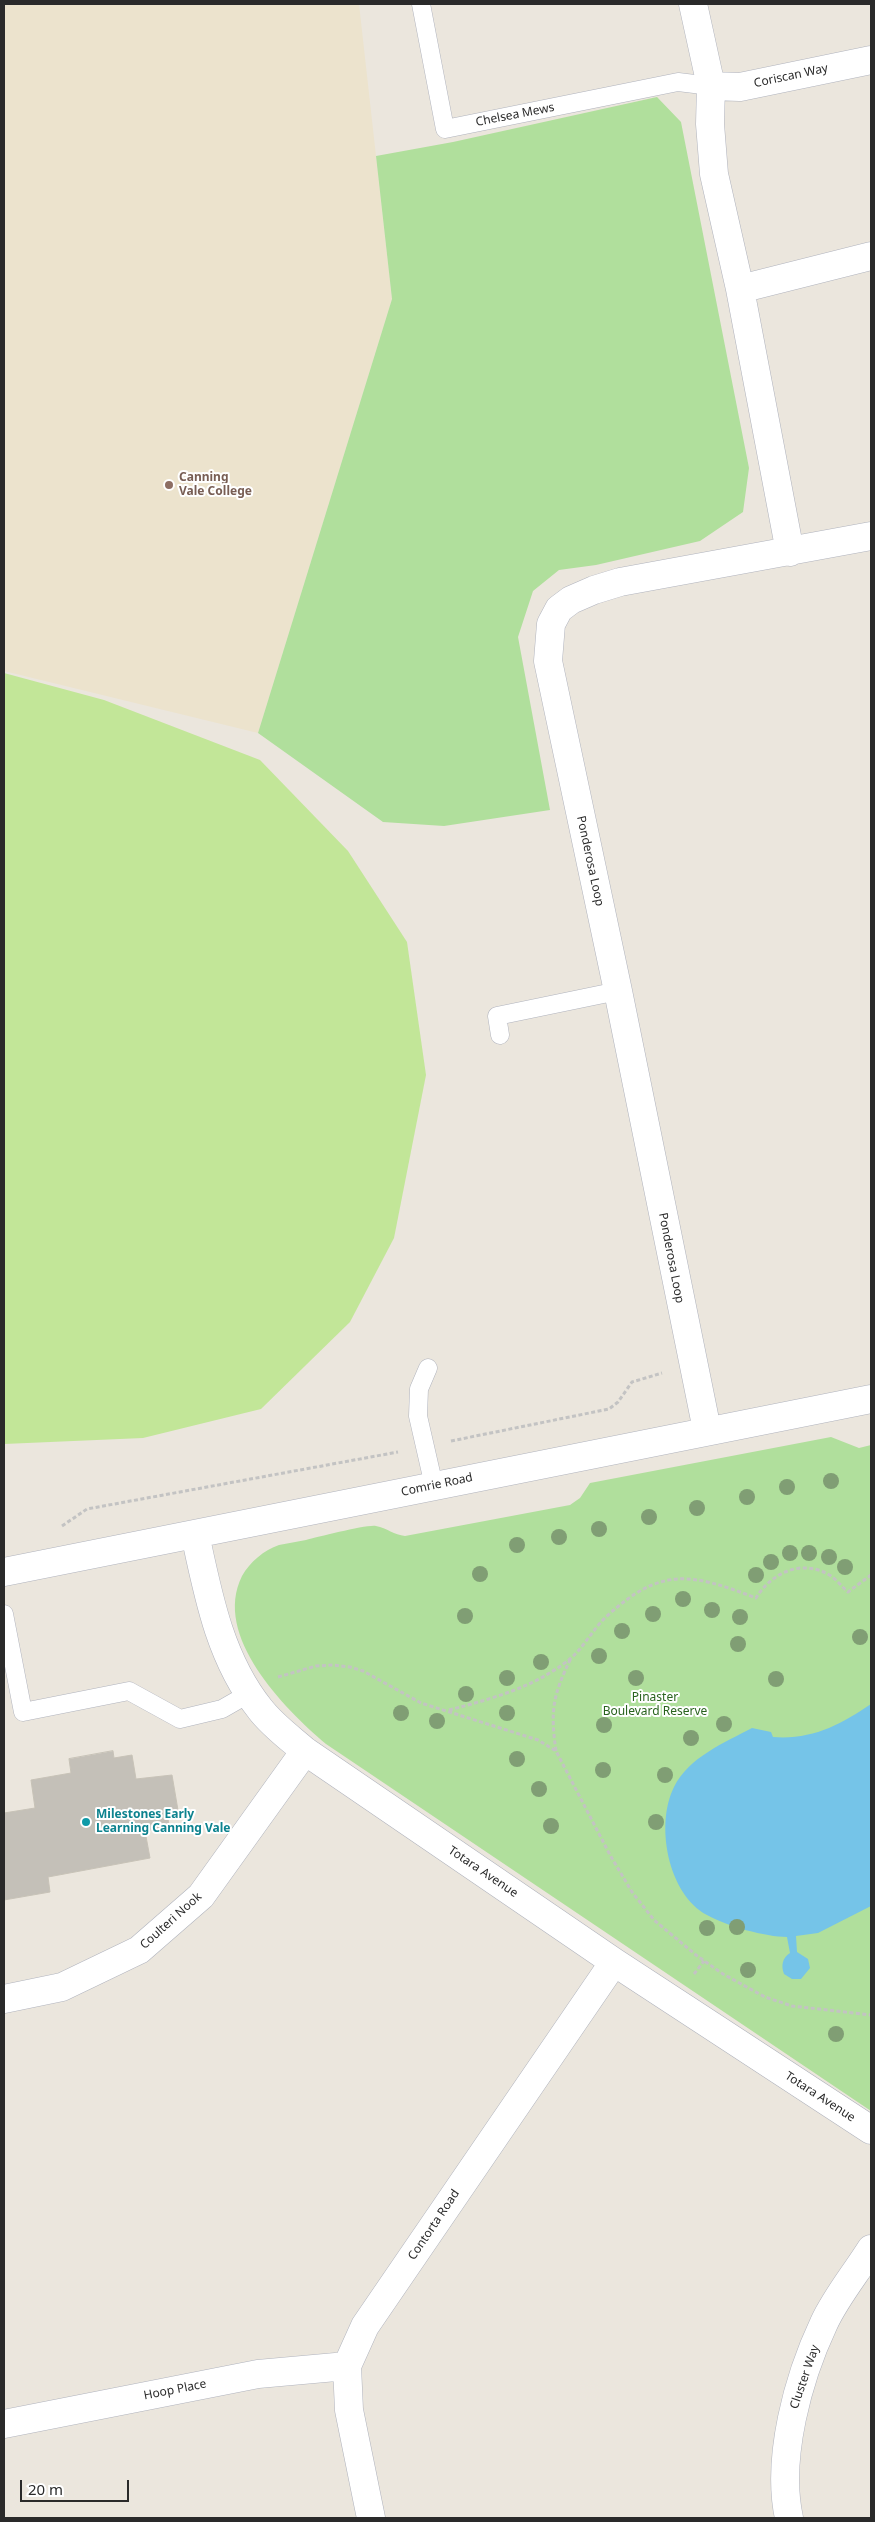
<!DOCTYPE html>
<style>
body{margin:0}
#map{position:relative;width:875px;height:2522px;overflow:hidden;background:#ebe6dd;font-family:"Noto Sans",sans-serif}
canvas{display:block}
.frame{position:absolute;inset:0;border:5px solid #2a2a2a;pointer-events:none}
.scale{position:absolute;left:20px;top:2480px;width:109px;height:22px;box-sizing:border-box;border:2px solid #2a2a2a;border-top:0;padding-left:6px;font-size:15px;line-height:18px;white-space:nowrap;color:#2a2a2a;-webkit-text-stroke:4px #fff;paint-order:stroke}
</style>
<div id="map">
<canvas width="875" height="2522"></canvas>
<div class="frame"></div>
<div class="scale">20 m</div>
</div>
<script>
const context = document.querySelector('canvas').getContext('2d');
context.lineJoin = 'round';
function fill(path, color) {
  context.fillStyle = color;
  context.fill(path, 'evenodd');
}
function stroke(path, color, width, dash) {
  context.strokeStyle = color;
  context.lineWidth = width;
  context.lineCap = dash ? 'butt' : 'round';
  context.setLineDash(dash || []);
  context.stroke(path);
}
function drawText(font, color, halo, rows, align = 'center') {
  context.font = font + ' "Noto Sans",sans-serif';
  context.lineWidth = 4;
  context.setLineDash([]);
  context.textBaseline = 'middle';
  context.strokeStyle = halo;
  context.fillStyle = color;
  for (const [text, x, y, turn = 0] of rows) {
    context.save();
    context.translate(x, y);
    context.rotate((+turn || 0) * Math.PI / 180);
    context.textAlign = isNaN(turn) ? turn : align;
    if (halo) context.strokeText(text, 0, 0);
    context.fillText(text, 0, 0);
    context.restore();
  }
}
const education = new Path2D(`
 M4 4H359L392 299 258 733 4 671Z`);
const green = new Path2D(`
 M657 97 681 122 749 468 743 512 700 541 596 565 559 570 533 591 518 637 550 810 444 826 383 822 258 733 392 299 376 156 453 142Z
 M831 1437 859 1448 871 1445V2111L326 1744C284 1708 212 1636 242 1576 250 1562 264 1550 279 1545 288 1543 297 1542 306 1540 318 1537 368 1524 376 1526 387 1528 394 1535 405 1536L570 1505 580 1498 590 1483Z`);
const pitch = new Path2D(`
 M4 673 104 700 260 760 348 851 407 942 426 1075 394 1238 350 1322 261 1409 143 1438 4 1444Z`);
const water = new Path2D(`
 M871 1704V1906L818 1933 796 1936 797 1952 808 1959 810 1968 801 1979H792L784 1974C781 1966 782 1958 790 1953L787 1937C766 1937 726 1926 707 1915 668 1894 655 1825 674 1787 689 1757 724 1743 752 1728L771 1732 773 1737C812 1740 840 1725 871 1704Z`);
const building = new Path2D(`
 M113 1751 114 1758 132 1755 136 1779 172 1775 179 1816 168 1818 169 1826 145 1831 150 1858 48 1877 50 1892 4 1900V1813L35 1808 31 1780 71 1773 69 1759Z`);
const path = new Path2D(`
 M451 1441 609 1409 618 1402 632 1382 662 1373
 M62 1526 87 1509 398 1452
 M278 1677 316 1666 333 1665 350 1667 363 1671 421 1703 538 1740 556 1751 610 1855 632 1892 654 1920 696 1955 723 1974 765 1997 792 2006 871 2015
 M449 1710C491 1699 536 1687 571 1658 584 1647 593 1629 606 1617 661 1566 691 1573 756 1598 772 1572 803 1558 831 1576 837 1580 842 1587 848 1592L871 1575
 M556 1751C550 1710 553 1695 571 1658
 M694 1974 704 1961`);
const lane = new Path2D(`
 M421 4 445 129 678 82 711 86
 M500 1035 497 1016 618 991
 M428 1368 419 1389 418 1416 434 1486
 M4 1614 23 1712 129 1691 180 1719 222 1709 250 1693`);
const street = new Path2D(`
 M693 4 711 86 710 124 714 174 740 289 790 552
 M711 86 740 87 871 60
 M740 289 871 256
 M707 1430 618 991 548 661 551 624 559 609 571 600 594 590 620 582 871 536
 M195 1534C208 1595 220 1659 260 1709 272 1725 290 1738 305 1751L614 1962 871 2130
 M4 1572 871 1399
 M4 1999 62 1987 139 1950 201 1896 305 1751
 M4 2424 258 2374 347 2366
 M371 2518 349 2410 347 2366 365 2326 614 1962
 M789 2518C776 2458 798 2378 824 2323 836 2297 856 2273 871 2249`);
const trees = [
 [831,1481],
 [787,1487],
 [747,1497],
 [697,1508],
 [649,1517],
 [599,1529],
 [559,1537],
 [517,1545],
 [790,1553],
 [809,1553],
 [829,1557],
 [771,1562],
 [845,1567],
 [480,1574],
 [756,1575],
 [683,1599],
 [712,1610],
 [653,1614],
 [465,1616],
 [740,1617],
 [622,1631],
 [860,1637],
 [738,1644],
 [599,1656],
 [541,1662],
 [507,1678],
 [636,1678],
 [776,1679],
 [466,1694],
 [401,1713],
 [507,1713],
 [437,1721],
 [724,1724],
 [604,1725],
 [691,1738],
 [517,1759],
 [603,1770],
 [665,1775],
 [539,1789],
 [656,1822],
 [551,1826],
 [737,1927],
 [707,1928],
 [748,1970],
 [836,2034]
];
const markers = [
 [169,485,5,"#8d6e63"],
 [86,1822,5,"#0f9aa8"]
];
const streetNames = [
 ["Coriscan Way",791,76,-12],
 ["Chelsea Mews",515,115,-11],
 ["Ponderosa Loop",590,861,78],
 ["Ponderosa Loop",671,1258,79],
 ["Comrie Road",437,1485,-12],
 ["Totara Avenue",483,1872,34],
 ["Coulteri Nook",171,1921,-42],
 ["Totara Avenue",820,2097,33],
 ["Contorta Road",434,2225,-56],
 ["Cluster Way",805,2377,-71],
 ["Hoop Place",175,2390,-11]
];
const educationNames = [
 ["Canning",179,478],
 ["Vale College",179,492]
];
const parkNames = [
 ["Pinaster",655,1698],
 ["Boulevard Reserve",655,1712]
];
const cultureNames = [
 ["Milestones Early",96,1815],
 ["Learning Canning Vale",96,1829]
];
fill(education, '#ece3cd');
fill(green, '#b0df9c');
fill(pitch, '#c2e698');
fill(water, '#75c4e8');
fill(building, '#c4c0b8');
stroke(building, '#c7c2b7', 1);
stroke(lane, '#b0b3bd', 19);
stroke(street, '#b0b3bd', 29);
stroke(path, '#c3c3c3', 3, [4, 2.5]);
stroke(lane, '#fff', 18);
stroke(street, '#fff', 28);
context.fillStyle = '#809e74';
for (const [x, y] of trees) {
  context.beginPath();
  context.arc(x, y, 8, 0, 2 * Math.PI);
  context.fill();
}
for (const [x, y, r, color] of markers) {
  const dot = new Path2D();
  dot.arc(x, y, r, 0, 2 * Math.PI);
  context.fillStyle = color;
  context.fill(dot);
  stroke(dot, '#fff', 2);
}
drawText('12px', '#2a2a2a', '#fff', streetNames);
drawText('bold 12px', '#785e54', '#fff', educationNames, 'left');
drawText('12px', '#29631e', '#fff', parkNames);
drawText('bold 12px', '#0d838f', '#fff', cultureNames, 'left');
</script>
